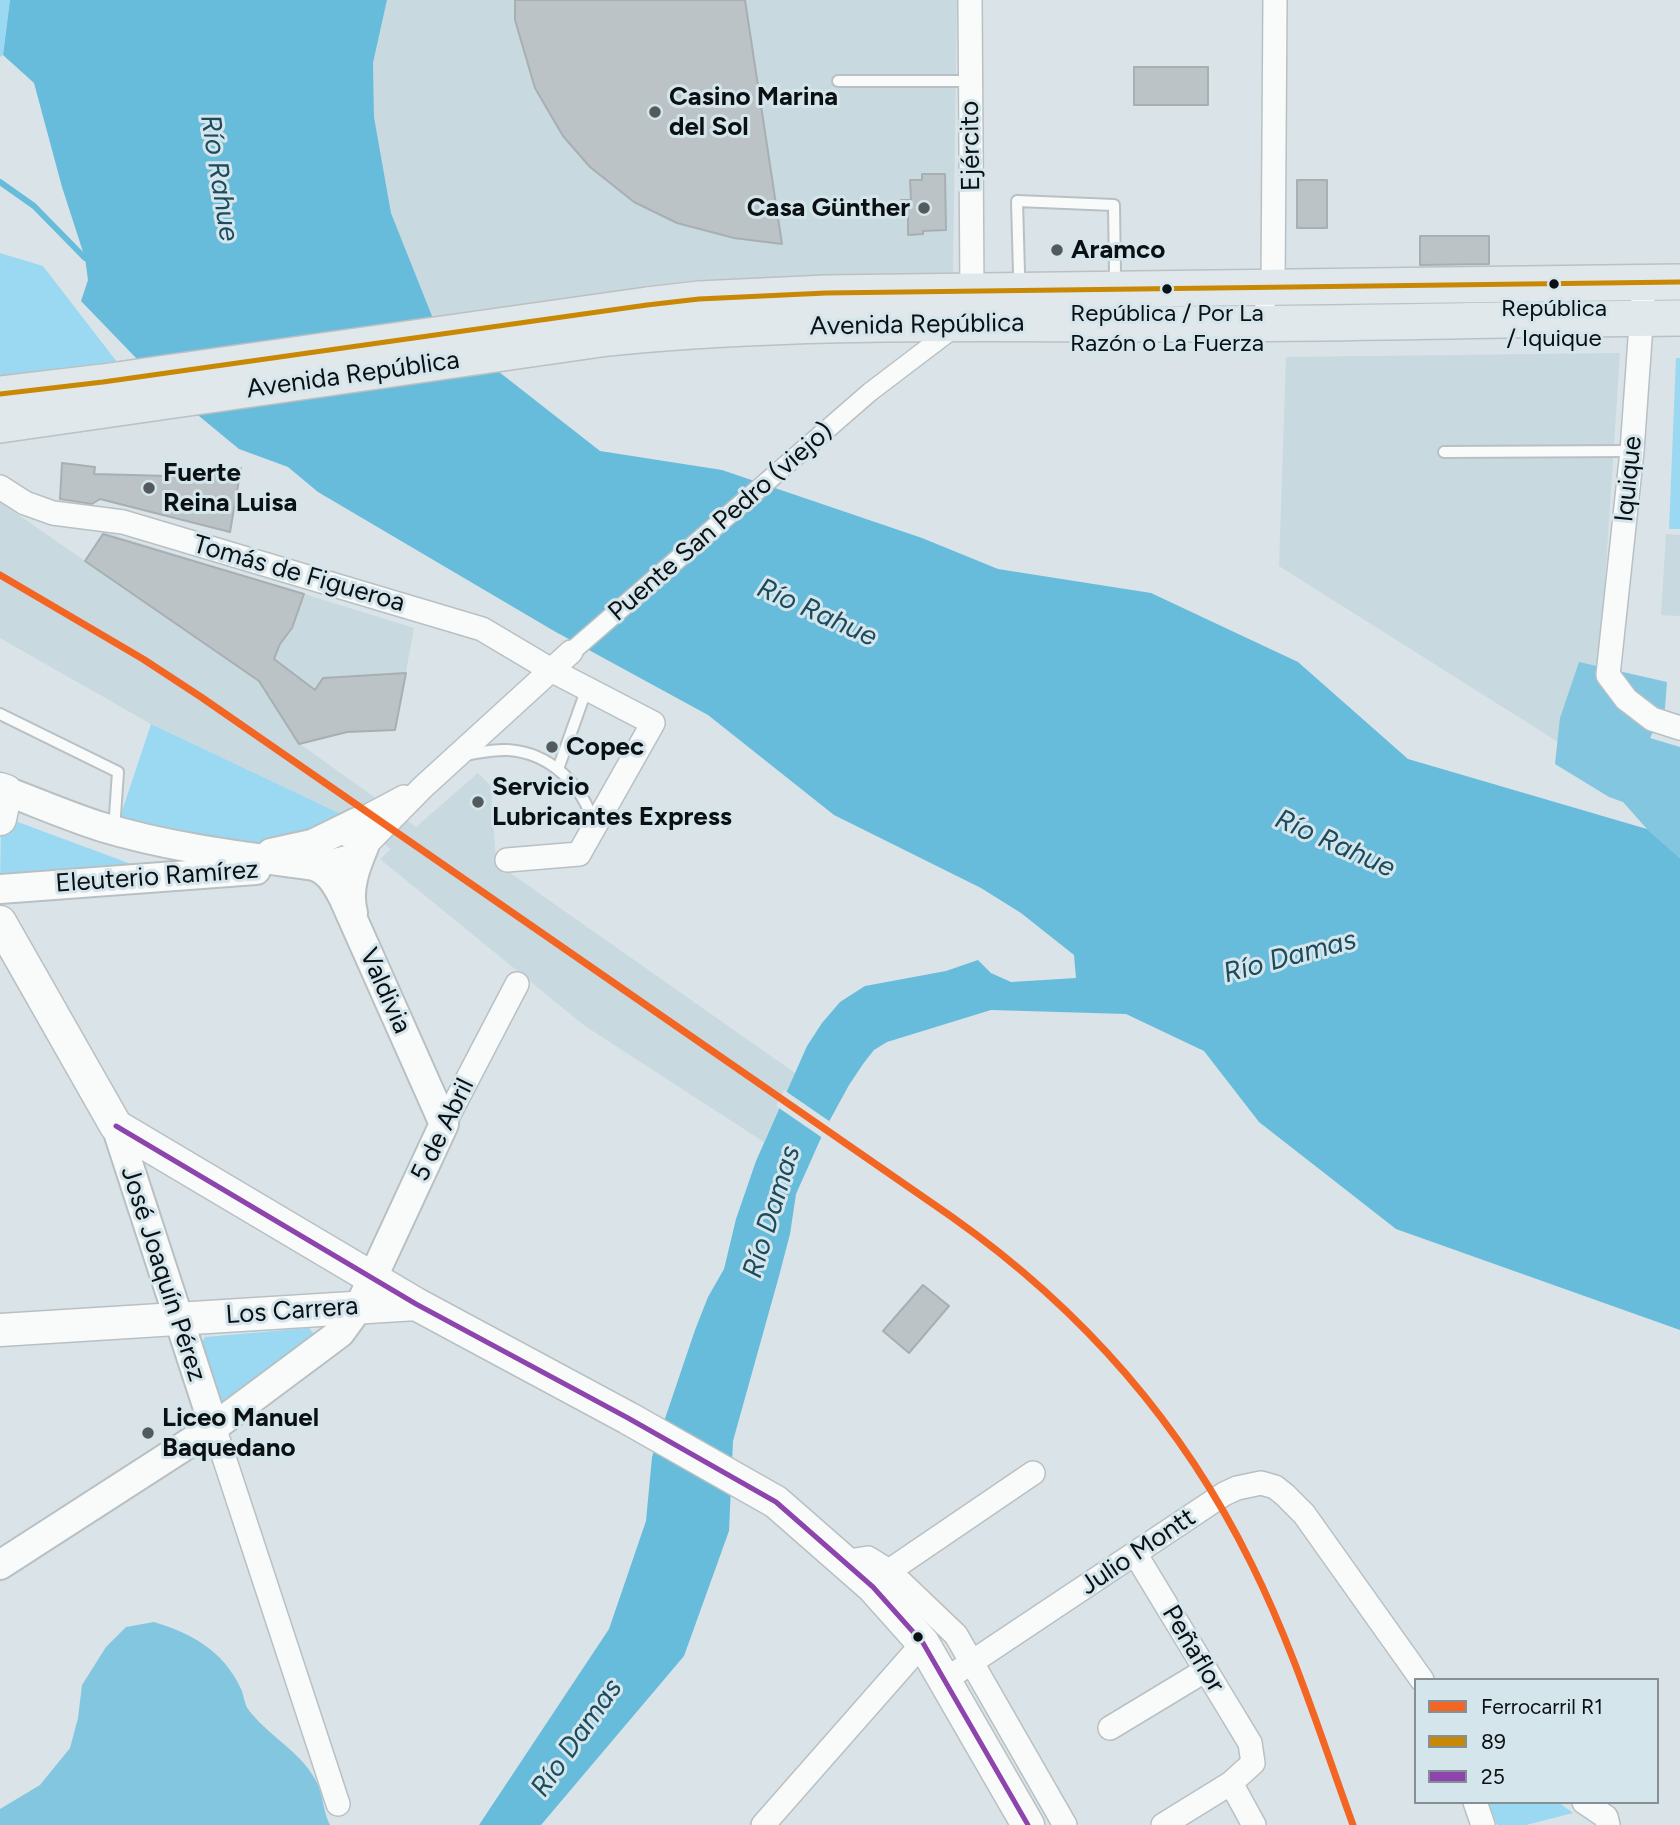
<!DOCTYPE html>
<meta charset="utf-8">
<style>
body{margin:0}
#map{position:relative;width:1680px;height:1825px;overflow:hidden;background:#dae3e7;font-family:Figtree,sans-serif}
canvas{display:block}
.legend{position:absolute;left:1414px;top:1678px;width:245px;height:126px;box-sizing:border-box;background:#d5e5ec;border:2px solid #849095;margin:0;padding:9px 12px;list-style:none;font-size:21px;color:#0b1013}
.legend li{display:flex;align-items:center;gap:14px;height:35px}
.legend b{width:35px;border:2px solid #849095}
</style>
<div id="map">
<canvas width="1680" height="1825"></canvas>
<ul class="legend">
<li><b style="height:9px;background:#f26522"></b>Ferrocarril R1</li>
<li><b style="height:9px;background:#c88804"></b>89</li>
<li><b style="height:9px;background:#8e44ad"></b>25</li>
</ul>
</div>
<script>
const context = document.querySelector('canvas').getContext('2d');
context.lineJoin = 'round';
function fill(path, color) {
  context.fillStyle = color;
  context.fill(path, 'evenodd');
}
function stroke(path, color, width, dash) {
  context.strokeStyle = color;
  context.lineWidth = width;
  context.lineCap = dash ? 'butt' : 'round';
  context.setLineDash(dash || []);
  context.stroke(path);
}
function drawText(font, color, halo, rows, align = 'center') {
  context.font = font + ' Figtree,sans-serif';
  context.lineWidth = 6;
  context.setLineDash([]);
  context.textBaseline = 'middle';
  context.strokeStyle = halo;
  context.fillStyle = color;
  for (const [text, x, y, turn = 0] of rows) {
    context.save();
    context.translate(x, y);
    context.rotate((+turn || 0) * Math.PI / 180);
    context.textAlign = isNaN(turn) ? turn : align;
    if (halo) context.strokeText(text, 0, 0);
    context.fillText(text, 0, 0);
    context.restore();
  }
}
const built = new Path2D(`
 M387 0H957L953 273 757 286 434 321 391 213 374 117 373 63Z
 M1620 353 1593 764 1279 566 1286 357Z
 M0 502 85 561 104 532 414 628 395 730 347 732 300 744 416 827 478 773 491 786 496 863 795 1073 764 1142 585 1026 380 859 391 849 341 814 151 724 0 638Z
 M1666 534 1680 535V616L1661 615Z`);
const green = new Path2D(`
 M0 0H10L3 55 0 57Z
 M0 253 43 266 117 362 0 377Z
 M1676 358H1680V529H1669Z
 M151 724 341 814 319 831 271 844 243 845 118 823Z
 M18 822 131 864V874L0 883 1 827Z
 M309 1328 314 1334 307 1344 224 1404 218 1398 199 1346 205 1337Z
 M1488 1802H1558L1573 1813 1526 1825H1497Z`);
const forest = new Path2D(`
 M1579 662 1667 682 1665 708 1650 738 1680 747V858L1647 829 1623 802 1609 797 1555 764 1560 718Z
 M154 1622C191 1633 224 1651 241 1689 244 1695 244 1703 248 1709 267 1735 299 1750 315 1779 324 1794 322 1810 330 1825H0V1809L40 1785 70 1748 78 1718 82 1685 106 1647 126 1627Z`);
const water = new Path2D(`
 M10 0H387L373 63 374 117 391 213 434 321 600 451 722 470 922 538 998 569 1151 593 1298 662 1408 759 1647 829 1680 858V1330L1396 1229 1259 1122 1204 1051 1126 1014 991 1010 887 1042 874 1050 863 1064 849 1085 825 1129 796 1194 790 1234 779 1276 733 1441 729 1531 684 1656 541 1825H479L609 1629 646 1521 652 1457 695 1330 708 1297 724 1269 736 1219 756 1161 807 1046 822 1023 840 1002 865 986 946 971 978 960 991 973 1011 982 1076 978 1074 955 1021 913 981 888 834 815 708 715 554 631 318 492 288 467 239 449 165 388 81 301 88 280 85 258 62 187 34 83 3 55Z`);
const pier = new Path2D(`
 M784 1090 832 1123 824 1139 776 1106Z`);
const stream = new Path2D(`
 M0 182 34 206 85 258`);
const building = new Path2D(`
 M515 0H745L782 244 734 238 677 223 634 202 590 167 563 136 535 88 515 20Z
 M1134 67H1208V105H1134Z
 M922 174H945L946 230 923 231V234L908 235V216H901V200H911L910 180H922Z
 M1297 180H1327V228H1297Z
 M1420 236H1489V264L1420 265Z
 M62 463 95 467 94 474 206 477 204 468H241L230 532 100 499 92 504 60 499Z
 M103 534 304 594 292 628 280 644 274 659 315 690 323 678 406 673 395 730 347 732 299 744 259 681 85 561Z
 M923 1285 949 1306 909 1353 883 1331Z`);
const service = new Path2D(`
 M838 81H970
 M1019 273 1017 201 1114 205 1115 274
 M1444 452 1632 451
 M0 714 118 772 114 830
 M464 755C478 753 493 749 508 750 551 753 582 785 594 824
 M558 769 587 688`);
const pedestrian = new Path2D(`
 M571 652 870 392 953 329`);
const minor = new Path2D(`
 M970 0 972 292
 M1644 283 1632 451 1608 675 1626 699 1652 719 1680 728
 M1265 299 1273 287 1275 0
 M0 487 25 503 53 513 123 522 482 629 551 670 653 723 579 854 507 860
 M347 835 357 822 404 797
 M314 866 349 857 364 847 423 787 571 652
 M444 1124 517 984
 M214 1427 338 1804
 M1136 1555 1250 1743 1253 1763 1231 1783 1163 1825
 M849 1565 855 1560 868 1558 889 1571 956 1635 1065 1825
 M889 1571 1033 1473
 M945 1680 1224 1494 1237 1488 1261 1483 1275 1487 1285 1495 1304 1514 1422 1680
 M1110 1728 1206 1670
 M1231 1783 1254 1825
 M1475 1802 1483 1825
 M1584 1802 1606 1817 1608 1825
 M763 1825 923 1643`);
const tertiary = new Path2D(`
 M271 853 312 844 357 822
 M0 889 256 870
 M353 913C347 890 355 868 364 847
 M116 1126 214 1427
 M0 1565 214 1427 340 1333 359 1307 444 1124 343 897C336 884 329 871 314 866 243 856 171 848 102 827 70 817 38 803 6 791`);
const secondary = new Path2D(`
 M0 789 6 791 0 819
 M0 922 116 1126 416 1304 628 1418 776 1502 873 1587 923 1643 1028 1825
 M0 1330 416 1304`);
const primary = new Path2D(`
 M0 394 103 382 647 305 699 299 826 293 1680 282
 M0 425 608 338C793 319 982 324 1168 324 1339 324 1509 319 1680 318`);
const bus1 = new Path2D(`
 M0 394 103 382 647 305 699 299 826 293 1680 282`);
const bus2 = new Path2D(`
 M116 1126 416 1304 628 1418 776 1502 873 1587 923 1643 1028 1825`);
const rail1 = new Path2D(`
 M0 575 143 659 201 697 952 1217C1079 1307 1182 1423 1251 1563 1293 1647 1321 1737 1353 1825`);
const markers = [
 [655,112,7,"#535a5d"],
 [924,208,7,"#535a5d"],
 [1057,250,7,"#535a5d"],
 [1554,284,6,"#0b1013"],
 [1167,289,6,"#0b1013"],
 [149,488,7,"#535a5d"],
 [552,747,7,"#535a5d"],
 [478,802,7,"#535a5d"],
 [148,1433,7,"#535a5d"],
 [918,1637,6,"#0b1013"]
];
const busNames = [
 ["República",1554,309],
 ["/ Iquique",1554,339],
 ["República / Por La",1167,314],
 ["Razón o La Fuerza",1167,344]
];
const poiNames = [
 ["Casino Marina",669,97],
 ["del Sol",669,127],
 ["Casa Günther",910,208,"right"],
 ["Aramco",1071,250],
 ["Fuerte",163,473],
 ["Reina Luisa",163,503],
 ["Copec",566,747],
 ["Servicio",492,787],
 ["Lubricantes Express",492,817],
 ["Liceo Manuel",162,1418],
 ["Baquedano",162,1448]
];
const streetNames = [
 ["Ejército",971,146,-91],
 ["Avenida República",917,325,-1],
 ["Avenida República",353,375,-8],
 ["Iquique",1629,479,-84],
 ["Puente San Pedro (viejo)",721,522,-41],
 ["Tomás de Figueroa",299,574,16],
 ["Eleuterio Ramírez",157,877,-4],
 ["Valdivia",385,991,66],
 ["5 de Abril",443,1130,-64],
 ["José Joaquín Pérez",163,1274,72],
 ["Los Carrera",292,1311,-4],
 ["Julio Montt",1138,1552,-34],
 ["Peñaflor",1193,1649,59]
];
const waterNames = [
 ["Río Rahue",219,178,81],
 ["Río Rahue",817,613,24],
 ["Río Rahue",1335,844,24],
 ["Río Damas",1290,957,-15],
 ["Río Damas",772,1212,-73],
 ["Río Damas",577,1738,-55]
];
fill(built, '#c8d9e0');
fill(green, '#9bd9f2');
fill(forest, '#83c6e0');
fill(water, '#67bcdb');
fill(pier, '#dae3e7');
stroke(stream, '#67bcdb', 6);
fill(building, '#bcc3c6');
stroke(building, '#a8afb2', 2);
stroke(service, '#b9c0c3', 14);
stroke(pedestrian, '#b9c0c3', 21);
stroke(minor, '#b9c0c3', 26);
stroke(tertiary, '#b9c0c3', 32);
stroke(secondary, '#b9c0c3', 35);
stroke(primary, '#bcc0c2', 38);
stroke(service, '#f9fbfb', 10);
stroke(pedestrian, '#f9fbfb', 18);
stroke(minor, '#f9fbfb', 23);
stroke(tertiary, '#f9fbfb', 28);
stroke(secondary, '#f9fbfb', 32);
stroke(primary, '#e0e8eb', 35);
stroke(bus1, '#c88804', 5);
stroke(bus2, '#8e44ad', 5);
stroke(rail1, '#f26522', 7);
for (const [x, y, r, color] of markers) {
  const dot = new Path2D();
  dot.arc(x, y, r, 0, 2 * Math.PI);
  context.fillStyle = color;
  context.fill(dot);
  stroke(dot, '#d5e5ec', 2.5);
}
drawText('24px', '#0b1013', '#d5e5ec', busNames);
drawText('bold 26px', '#0b1013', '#d5e5ec', poiNames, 'left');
drawText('26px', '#0b1013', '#d5e5ec', streetNames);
drawText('italic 28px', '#1c4b5d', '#d5e5ec', waterNames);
</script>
